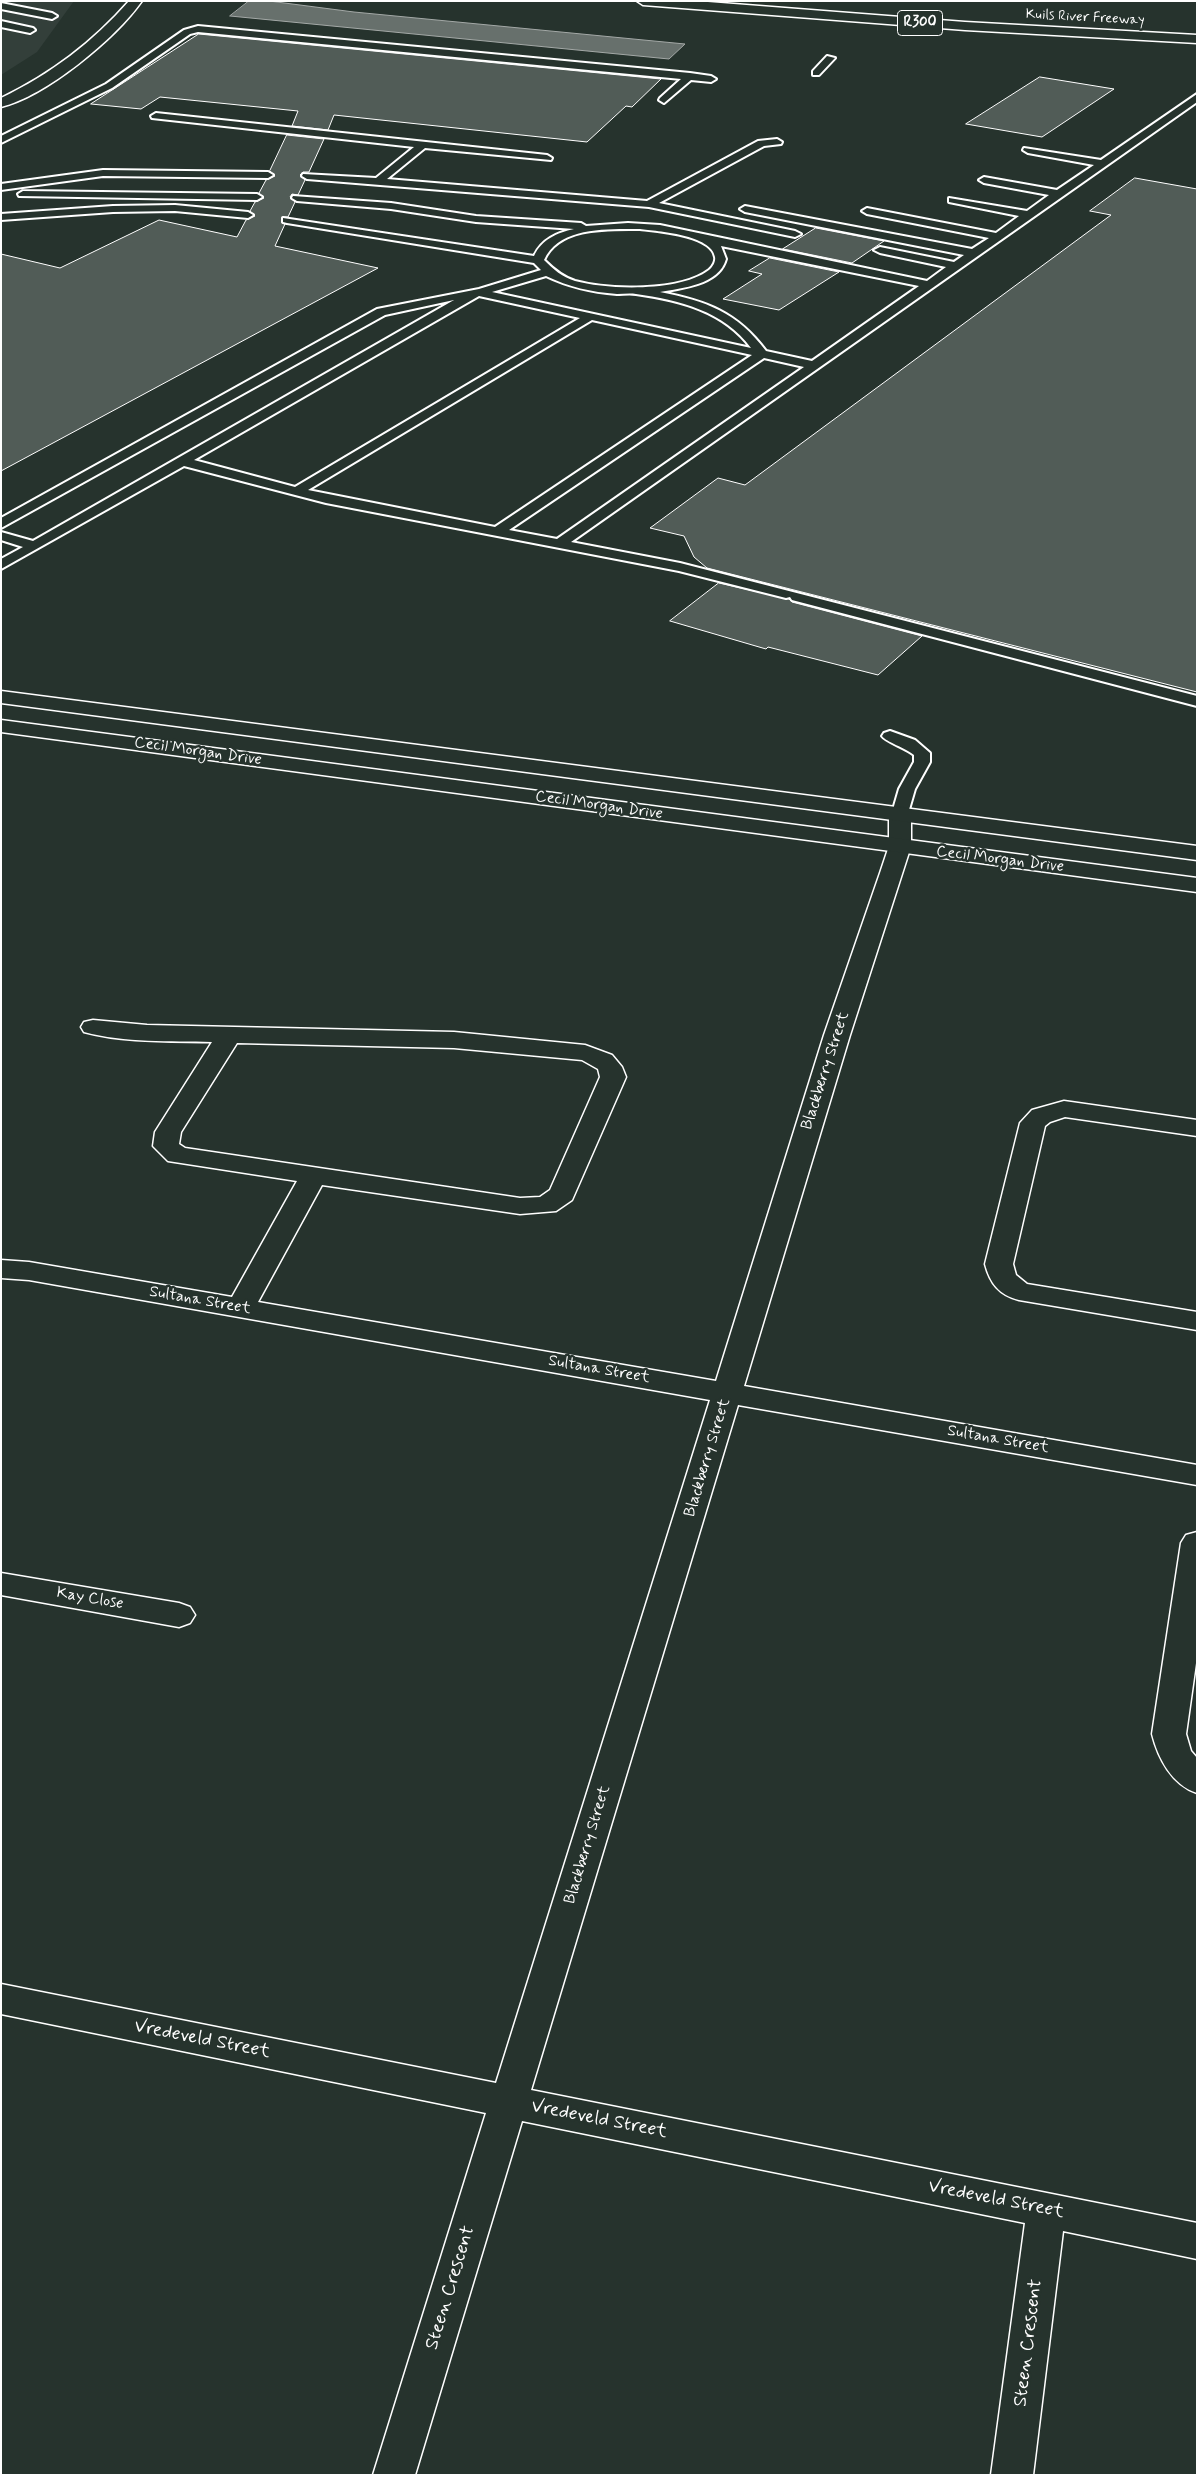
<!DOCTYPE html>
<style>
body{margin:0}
#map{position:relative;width:1198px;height:2476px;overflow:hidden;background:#26332d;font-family:Mynerve,sans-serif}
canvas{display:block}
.frame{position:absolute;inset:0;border:2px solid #fff;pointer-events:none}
</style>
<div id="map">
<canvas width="1198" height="2476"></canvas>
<div class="frame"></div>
</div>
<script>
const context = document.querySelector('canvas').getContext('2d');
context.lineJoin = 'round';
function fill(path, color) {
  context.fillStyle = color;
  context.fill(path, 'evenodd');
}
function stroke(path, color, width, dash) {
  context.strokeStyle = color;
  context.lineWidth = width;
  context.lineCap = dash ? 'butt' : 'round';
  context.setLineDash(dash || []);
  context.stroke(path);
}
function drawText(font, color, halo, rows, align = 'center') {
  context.font = font + ' Mynerve,sans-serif';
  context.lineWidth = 5;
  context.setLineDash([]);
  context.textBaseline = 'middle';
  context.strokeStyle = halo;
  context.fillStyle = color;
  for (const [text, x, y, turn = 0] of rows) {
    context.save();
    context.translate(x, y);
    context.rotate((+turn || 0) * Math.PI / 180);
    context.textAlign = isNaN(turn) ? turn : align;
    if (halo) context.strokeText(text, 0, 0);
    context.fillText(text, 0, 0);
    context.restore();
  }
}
const built = new Path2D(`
 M1 1H74L37 52 1 75Z`);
const water = new Path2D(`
 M249 1H269L354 12 685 44 669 59 230 16Z`);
const building = new Path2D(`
 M199 34 661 79 632 107 626 106 587 142 334 115 328 130 292 126 298 111 160 97 141 109 91 104Z
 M1040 77 1114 89 1042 137 966 124Z
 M287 135 324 139 309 172H303L300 175 305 180 298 195 292 194 290 197 295 202 288 217H282V223L285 224 275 246 378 268 1 471V254L60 268 159 220 237 237 246 220 255 216 250 211 255 202 264 198 259 193 266 180 275 176 270 171Z
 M1135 178 1197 189V692L707 568 694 557 684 536 650 528 718 478 745 485 1111 215 1090 211Z
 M816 228 884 241 852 263 783 249Z
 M770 258 839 272 779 310 723 299 762 274 749 271Z
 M719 583 789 599 792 602 922 636 878 675 768 647 766 649 670 621Z`);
const service = new Path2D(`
 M1 3 52 13 57 16 52 19 1 9Z
 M1 21 33 28 35 30 30 33 1 27Z
 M198 26 690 73 711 76 716 79 711 82 691 80 664 103 659 100 660 98 681 79 198 32 190 34 112 88 1 143V136L106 84 184 30Z
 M827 56 835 58 819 75H813V71Z
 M1197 94V102L571 542 680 563 1197 696V706L792 600 790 597 786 598 679 571 326 503 184 466 1 569V559L23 547 1 540V532L33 541 454 300 385 315 1 528V518L377 309 479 289 541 270 534 263 287 223 283 222V218L534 256C542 239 557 233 574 229L476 222 391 209 297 201 292 198 293 196 391 203 476 216 581 223 586 226 628 223 660 225 927 281 946 267 880 253 874 250 880 247 954 262 964 255 745 212 740 209 745 206 972 249 989 238 867 214 862 211 867 208 996 233 1019 216 949 202V198L1027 211 1049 195 984 183 979 180 984 177 1057 190 1094 165 1028 153 1023 150 1024 148 1101 160ZM640 229C657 231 712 235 715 257 716 261 713 267 709 270 680 292 608 290 575 281 562 277 553 269 544 260 559 226 609 229 640 229ZM721 246 919 286 812 361 766 351C737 312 706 301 660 292 682 288 719 285 726 259ZM546 276C569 287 591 292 617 294 623 294 630 293 636 294 679 300 724 311 751 348L492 292ZM479 296 580 318 295 487 194 460ZM592 320 752 355 495 527 308 490ZM764 358 804 367 557 539 509 530Z
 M156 113 547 155 552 158 551 160 425 148 387 179 647 201 758 141 777 139 782 142 781 144 764 146 659 203 795 231 801 234 795 237 649 207 307 179 302 176 303 174 376 178 414 147 152 118 151 116Z
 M103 170 268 172 273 175 268 178 103 176 1 190V184Z
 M23 191 257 194 262 197 257 200 19 196 18 194Z
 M175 205 248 212 253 215 248 218 175 211 113 212 1 220V214L113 206Z
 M890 731 915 740 930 753V762L915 789 908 813 900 818 892 813 899 789 914 762V755C906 748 886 742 882 736L884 733Z`);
const minor = new Path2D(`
 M900 806 908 808 911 813V846L850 1035 744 1386 1197 1465V1485L738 1405 531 2090 1197 2223V2259L1063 2231 1033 2475H991L1025 2223 522 2121 415 2475H373L486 2113 1 2014V1984L496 2083 710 1400 29 1280 1 1278V1260L29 1262 232 1297 297 1181 168 1161 153 1146 155 1132 212 1042C170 1041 125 1043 84 1032L81 1027 84 1022 93 1020 147 1025 454 1032 585 1045 612 1055 622 1067 626 1077 572 1200 556 1211 520 1214 322 1185 258 1302 716 1381 824 1035 880 873 889 846V813L892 808ZM237 1043 454 1048 582 1060 598 1069 600 1077 550 1190 540 1197 520 1198 185 1148 179 1144 181 1132Z
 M1064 1101 1197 1120V1136L1065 1117 1050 1122 1045 1126 1013 1264 1016 1275 1027 1284 1197 1312V1330L1019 1300C999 1295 990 1283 985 1264L1020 1123 1032 1110Z
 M1197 1532V1656L1186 1734 1191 1751 1197 1758V1793C1172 1785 1158 1758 1152 1734L1181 1543 1186 1535Z
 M1 1573 179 1603 190 1607 195 1615 190 1623 179 1627 1 1595Z`);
const tertiary = new Path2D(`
 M129 1H142C115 39 46 96 1 107V98C51 74 93 42 129 1Z
 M1 691 1197 846V860L1 703Z
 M1 720 1197 878V892L1 732Z`);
const motorway = new Path2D(`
 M637 1H695L965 22 1197 35V43L965 30 643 5Z`);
const farStreetnames = [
 ["Kuils River Freeway",1085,18,3]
];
const shields = [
 [920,23,45]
];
const shieldNames = [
 ["R300",920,23]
];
const streetNames = [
 ["Cecil Morgan Drive",198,752,8],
 ["Cecil Morgan Drive",599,806,8],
 ["Cecil Morgan Drive",1000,860,7],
 ["Blackberry Street",826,1071,-72],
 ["Sultana Street",200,1301,10],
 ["Sultana Street",599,1370,10],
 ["Sultana Street",998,1440,10],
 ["Blackberry Street",708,1458,-73],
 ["Kay Close",90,1599,10],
 ["Blackberry Street",588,1845,-73]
];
const nearStreetnames = [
 ["Vredeveld Street",202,2040,11],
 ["Vredeveld Street",599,2120,11],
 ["Vredeveld Street",996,2200,11],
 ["Steen Crescent",451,2288,-73],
 ["Steen Crescent",1029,2343,-83]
];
fill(built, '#333f3a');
fill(water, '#67706c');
stroke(water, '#a4a9a7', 1);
fill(building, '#515c57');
stroke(building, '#fff', 1);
stroke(service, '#fff', 4);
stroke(minor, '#fff', 3);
stroke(tertiary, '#fff', 3);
stroke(motorway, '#fff', 3);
fill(service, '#26332d');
fill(minor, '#26332d');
fill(tertiary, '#26332d');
fill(motorway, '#26332d');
drawText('14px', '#fff', '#26332d', farStreetnames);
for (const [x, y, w] of shields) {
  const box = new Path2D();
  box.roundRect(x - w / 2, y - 12.5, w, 25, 4);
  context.fillStyle = '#26332d';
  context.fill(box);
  stroke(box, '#fff', 1);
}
drawText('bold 15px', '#fff', null, shieldNames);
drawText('16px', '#fff', '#26332d', streetNames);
drawText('19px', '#fff', '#26332d', nearStreetnames);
</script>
